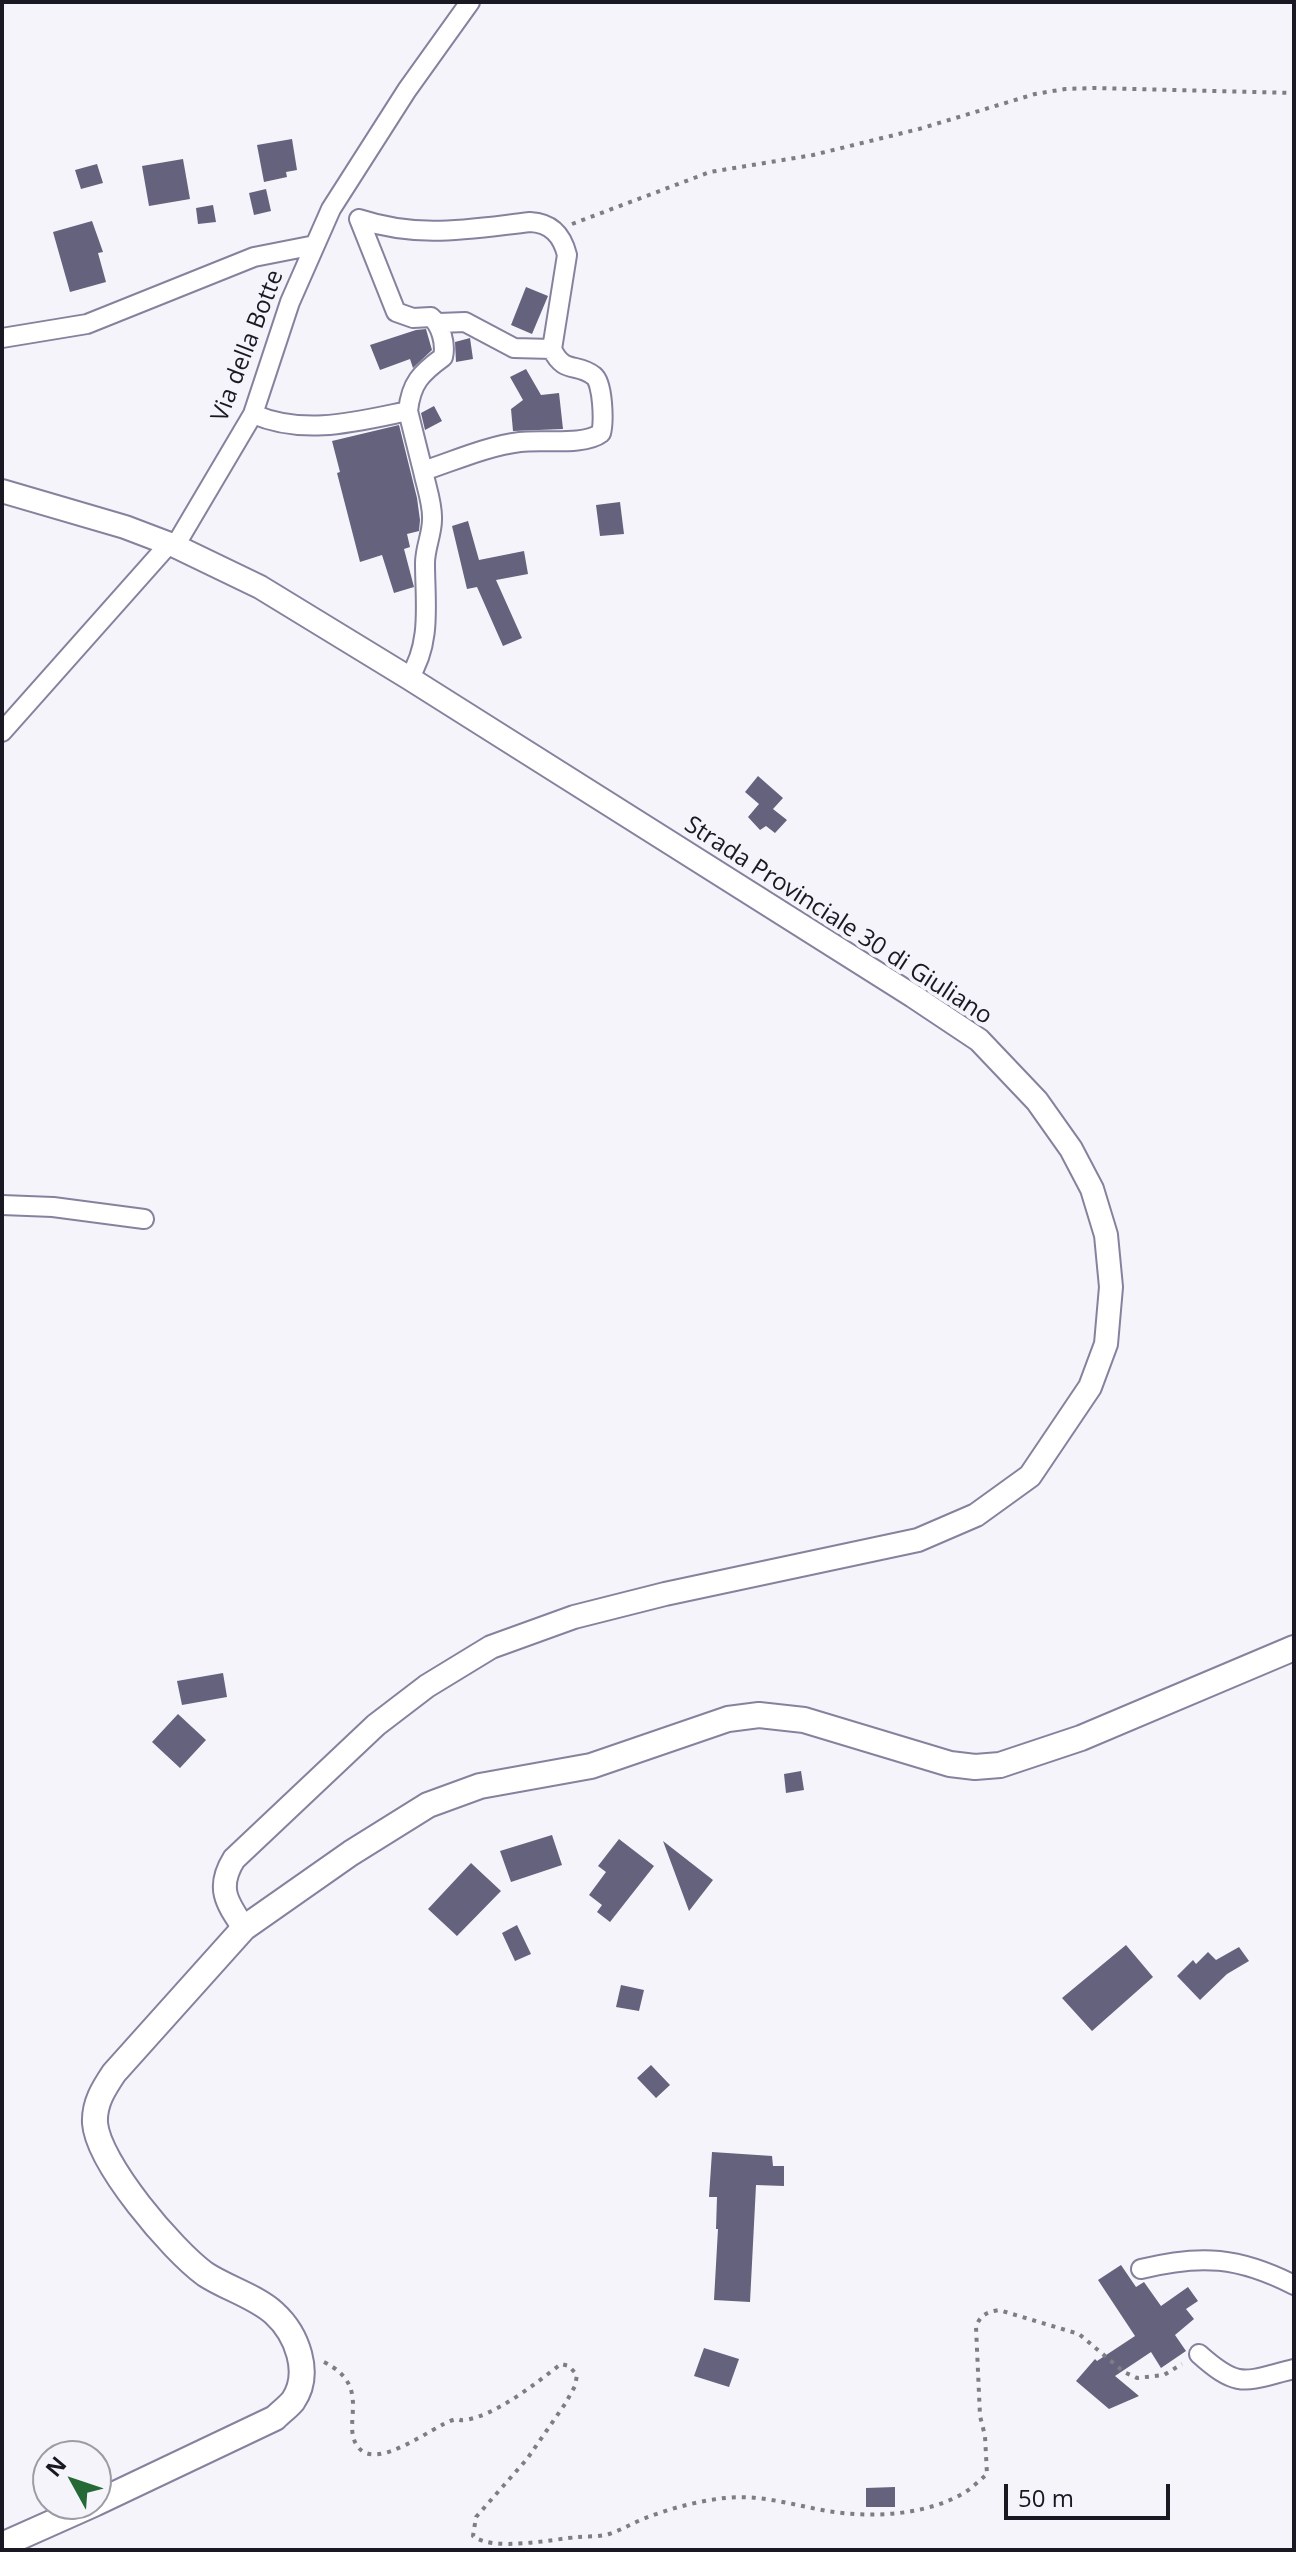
<!DOCTYPE html>
<style>
body{margin:0}
#map{position:relative;width:1296px;height:2552px;overflow:hidden;background:#f4f4fa;font-family:"Open Sans",sans-serif}
canvas{display:block}
.frame{position:absolute;inset:0;border:4px solid #191823;pointer-events:none}
.north{position:absolute;left:32px;top:2440px;width:80px;height:80px;box-sizing:border-box;background:#f4f4fa;border:2px solid #9c9ca4;border-radius:50%;rotate:310deg;font-size:22px;font-weight:700;line-height:32px;text-align:center;color:#191823}
.north::after{content:'';display:block;margin:auto;width:28px;height:36px;background:#256a36;clip-path:polygon(50% 0,100% 100%,50% 72%,0 100%)}
.scale{position:absolute;left:1004px;top:2484px;width:166px;height:36px;box-sizing:border-box;border:4px solid #191823;border-top:0;padding-left:10px;font-size:24px;line-height:28px;white-space:nowrap;color:#191823;-webkit-text-stroke:6px #f4f4fa;paint-order:stroke}
</style>
<div id="map">
<canvas width="1296" height="2552"></canvas>
<div class="frame"></div>
<div class="north">N</div>
<div class="scale">50 m</div>
</div>
<script>
const context = document.querySelector('canvas').getContext('2d');
context.lineJoin = 'round';
function fill(path, color) {
  context.fillStyle = color;
  context.fill(path, 'evenodd');
}
function stroke(path, color, width, dash) {
  context.strokeStyle = color;
  context.lineWidth = width;
  context.lineCap = dash ? 'butt' : 'round';
  context.setLineDash(dash || []);
  context.stroke(path);
}
function drawText(font, color, halo, rows, align = 'center') {
  context.font = font + ' "Open Sans",sans-serif';
  context.lineWidth = 8;
  context.setLineDash([]);
  context.textBaseline = 'middle';
  context.strokeStyle = halo;
  context.fillStyle = color;
  for (const [text, x, y, turn = 0] of rows) {
    context.save();
    context.translate(x, y);
    context.rotate((+turn || 0) * Math.PI / 180);
    context.textAlign = isNaN(turn) ? turn : align;
    if (halo) context.strokeText(text, 0, 0);
    context.fillText(text, 0, 0);
    context.restore();
  }
}
const building = new Path2D(`
 M292 139 297 170 286 172 287 177 264 182 257 145Z
 M183 159 190 199 149 206 142 166Z
 M97 164 103 183 81 189 75 170Z
 M266 189 271 211 254 215 249 193Z
 M213 205 216 222 198 224 196 208Z
 M92 221 103 252 98 253 106 282 70 292 53 232Z
 M526 287 548 296 532 334 511 325Z
 M426 329 432 350 413 368 410 359 380 370 370 345 416 330Z
 M470 338 473 359 456 362 455 342Z
 M526 369 541 395 559 393 563 429 513 431 511 409 523 400 510 377Z
 M434 406 442 421 425 430 421 413Z
 M399 425 417 498 420 520 419 531 407 534 410 547 404 549 414 587 394 593 382 555 360 562 337 473 340 472 332 441Z
 M620 502 624 534 600 536 596 505Z
 M468 521 479 560 524 551 528 574 496 580 522 638 503 646 477 587 467 589 452 526Z
 M758 776 783 798 773 809 787 820 775 833 766 826 760 830 748 817 759 804 745 792Z
 M223 1673 227 1697 182 1705 177 1681Z
 M178 1714 206 1740 180 1768 152 1742Z
 M801 1771 804 1790 786 1793 784 1774Z
 M552 1835 562 1865 511 1882 500 1851Z
 M619 1839 654 1866 610 1922 597 1912 602 1905 589 1895 606 1872 598 1866Z
 M663 1841 713 1880 689 1911Z
 M471 1863 501 1891 457 1936 428 1909Z
 M517 1925 531 1954 515 1961 502 1933Z
 M1126 1945 1153 1977 1092 2031 1062 1998Z
 M1239 1947 1249 1961 1227 1974 1200 2000 1177 1976 1193 1960 1196 1964 1208 1952 1216 1960Z
 M621 1985 644 1990 639 2011 616 2007Z
 M651 2065 670 2085 656 2098 637 2078Z
 M712 2152 772 2156 773 2166H784V2186L756 2185 750 2302 714 2300 718 2229H716L717 2197H709Z
 M1121 2265 1136 2287 1144 2282 1161 2306 1188 2287 1198 2301 1186 2309 1194 2319 1175 2335 1186 2351 1161 2368 1151 2352 1115 2376 1139 2396 1109 2409 1076 2381 1095 2359 1097 2361 1135 2336 1098 2280Z
 M704 2348 739 2359 729 2387 694 2376Z
 M895 2487V2507H866V2488Z`);
const path = new Path2D(`
 M572 224 710 172 813 155 919 129 1035 94 1065 89 1095 88 1294 93
 M324 2362C374 2387 340 2424 358 2447 377 2472 433 2426 453 2420 460 2418 458 2421 465 2420 497 2415 536 2383 561 2364L569 2366 577 2375 575 2386 565 2404 527 2459 476 2517 473 2536C494 2552 552 2539 579 2537 589 2536 600 2537 609 2534 621 2530 631 2524 643 2519 668 2509 697 2501 725 2498 760 2494 793 2505 827 2511 871 2518 924 2516 964 2493 972 2488 980 2480 987 2474L985 2436 980 2416 976 2327C980 2315 987 2312 999 2310L1079 2334 1124 2372 1137 2378 1164 2375 1182 2364`);
const minor = new Path2D(`
 M359 219C420 239 468 229 530 222 551 223 562 235 567 255L552 349 514 348 465 322 439 323
 M359 219 396 312 413 318 431 317C441 325 446 344 443 357 421 373 411 383 408 411L423 471
 M2 338 87 324 254 257 315 245
 M253 414C304 436 355 422 408 411
 M175 546 253 414 290 302 331 209 407 90 470 2
 M409 678C432 643 425 602 425 563 425 548 432 534 432 520 433 504 426 486 423 471 454 461 487 446 520 442 542 439 584 446 601 433 604 422 603 383 594 376 577 362 564 375 552 349
 M2 732 169 544
 M2 1205 53 1207 144 1219
 M1141 2269C1201 2254 1239 2257 1294 2285
 M1199 2354C1239 2390 1245 2381 1294 2369`);
const tertiary = new Path2D(`
 M2 491 125 527 175 546 260 587 409 678 913 996 979 1040 1037 1101 1071 1149 1092 1189 1106 1235 1111 1287 1106 1344 1090 1387 1030 1476 976 1515 918 1540 665 1594 574 1617 491 1647 427 1686 376 1725 234 1859C216 1888 227 1903 244 1928`);
const secondary = new Path2D(`
 M96 2503 275 2418C281 2412 288 2407 293 2401 312 2373 297 2334 274 2313 255 2296 226 2288 205 2274 172 2250 98 2163 95 2123 94 2103 104 2088 114 2073L244 1928 351 1853 428 1805 480 1786 591 1766 728 1719 759 1715 804 1720 950 1764 975 1767 1000 1765 1081 1738 1294 1648
 M2 2545 94 2504`);
const streetNames = [
 ["Via della Botte",248,346,-69],
 ["Strada Provinciale 30 di Giuliano",838,921,33]
];
fill(building, '#64627c');
stroke(minor, '#85829e', 22);
stroke(tertiary, '#85829e', 26);
stroke(secondary, '#85829e', 28);
stroke(path, '#7d7d85', 4, [4, 6]);
stroke(minor, '#fff', 18);
stroke(tertiary, '#fff', 22);
stroke(secondary, '#fff', 24);
drawText('24px', '#191823', '#f4f4fa', streetNames);
</script>
